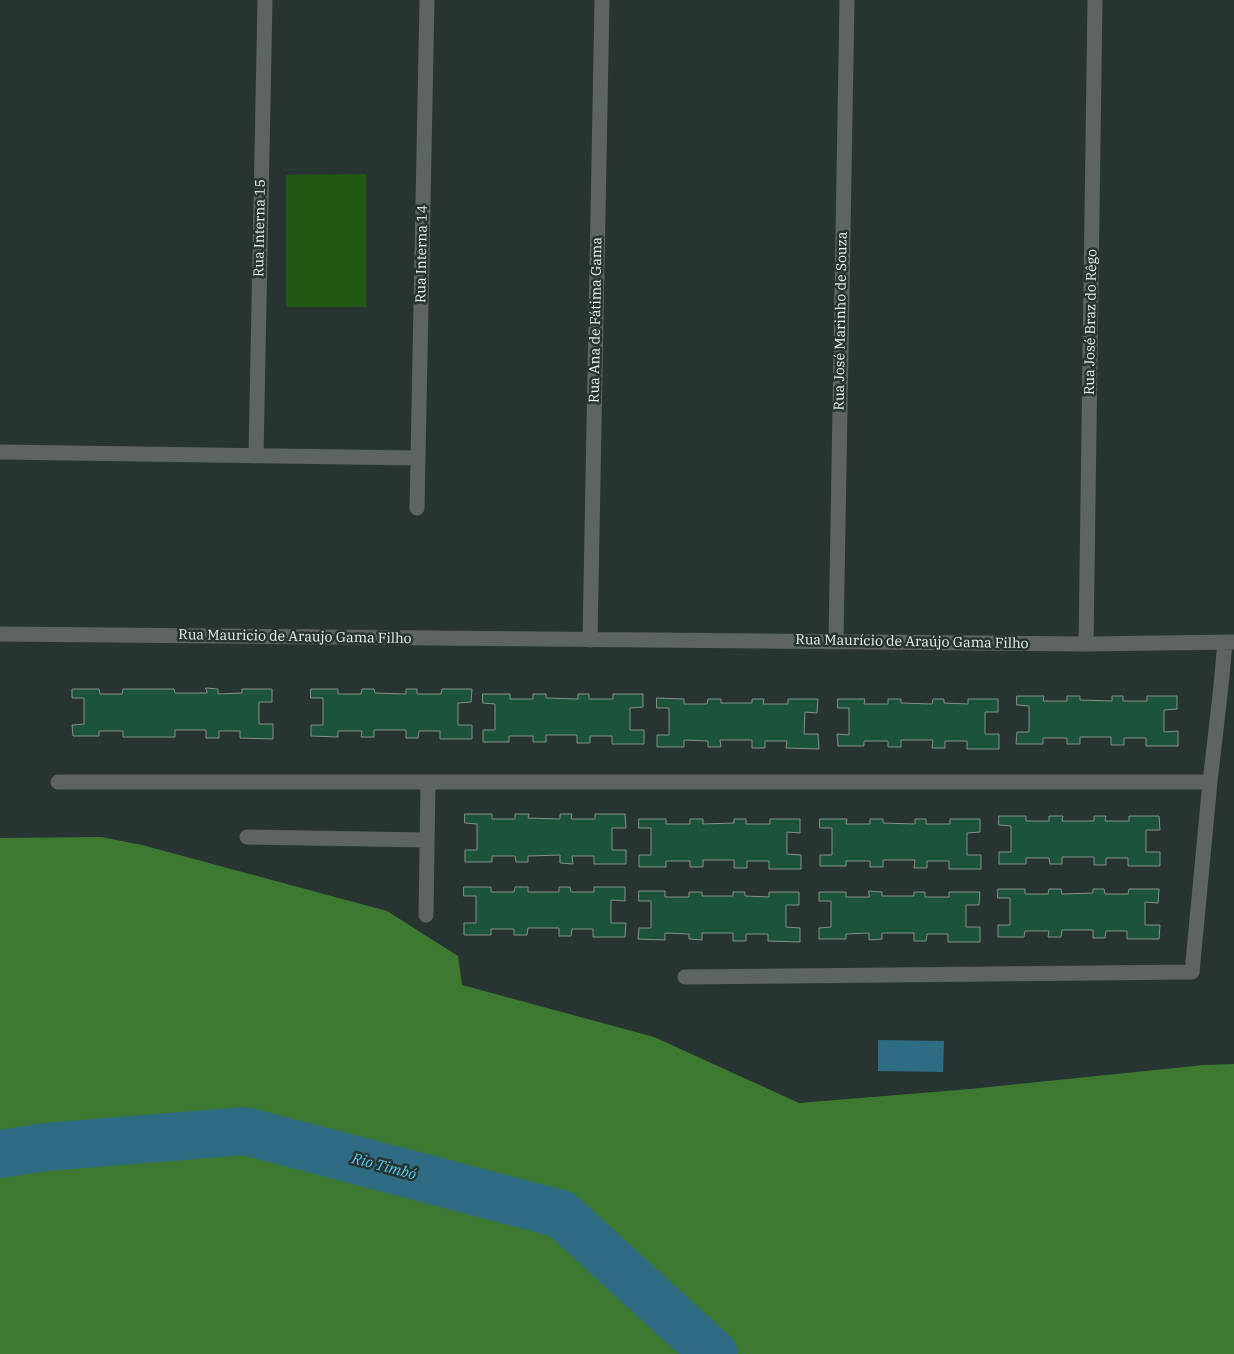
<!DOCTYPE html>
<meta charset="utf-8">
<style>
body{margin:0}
canvas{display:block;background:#283431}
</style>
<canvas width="1234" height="1354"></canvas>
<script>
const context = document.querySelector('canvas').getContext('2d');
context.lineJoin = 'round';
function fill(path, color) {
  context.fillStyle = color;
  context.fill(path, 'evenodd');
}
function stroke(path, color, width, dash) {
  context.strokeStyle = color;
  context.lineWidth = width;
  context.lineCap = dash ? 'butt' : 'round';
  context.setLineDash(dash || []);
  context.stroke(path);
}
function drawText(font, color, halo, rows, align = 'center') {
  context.font = font + ' "IBM Plex Serif",serif';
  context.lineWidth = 5;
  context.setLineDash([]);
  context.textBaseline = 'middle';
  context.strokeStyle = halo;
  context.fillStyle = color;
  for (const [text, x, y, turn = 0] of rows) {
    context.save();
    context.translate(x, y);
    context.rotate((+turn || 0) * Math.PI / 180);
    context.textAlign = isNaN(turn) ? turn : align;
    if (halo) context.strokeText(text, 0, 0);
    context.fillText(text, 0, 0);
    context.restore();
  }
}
const green = new Path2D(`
 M366 174V307H286V175Z`);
const forest = new Path2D(`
 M101 837 142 845 387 911 458 956 462 985 654 1037 799 1103 970 1089 1204 1065 1234 1064V1354H0V838Z`);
const water = new Path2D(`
 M878 1040 944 1041 943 1072 878 1071Z`);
const river = new Path2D(`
 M0 1154 45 1147 245 1131 561 1214 714 1354`);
const building = new Path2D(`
 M206 688 218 689V694L242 693V689H272V702H259V724H273V739L240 738V731H219V738H206V730H175V737H123V731H99V736H73L72 725 84 724V698H72V689H99L100 694H122L123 689H174L175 693H207Z
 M311 689H338V694H361L362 689H374L375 693 406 694V689H417V694H441L442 689H472L471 702 458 703V725H472V739H440V731H419L418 738H406V730H374V737H361L362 731H338V737L311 736V725H323V698H311Z
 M483 694H510V699H533V694H546V698L578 699V694H589V699H613V694H643V707L630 708V730H644V744H612V736H590V743H577V735H546V742H533V736H509V742H483V730H495V704L483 703Z
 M1017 696H1044L1043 701H1067V696H1080V700L1112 701V696H1123V701H1147V696H1177V709L1164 710V732L1178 731V746H1146V738H1124V745H1111V737H1080V744H1067V738H1043V744H1016L1017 732H1029V706L1017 705Z
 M657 698 684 699V704H707L708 699H721V703H752V699H764L763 704H788V699H818L817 713 805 712 804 734H818L819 749 786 748 787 741H765V748H752V740H720L721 747H708V741L684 740V747H657V735H669V708H657Z
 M838 699H865L864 704H888V699H901V703L932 704 933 699H944V703L968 704V699H998V712H985V734H999V749H967V741H945V748H932L933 740H901V747H888V741H864V746H838L837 734 849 735V708H838Z
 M465 814H492V819H515V814H529L528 818 560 819V814H572L571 819H595V814H625L626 828H612V850H626V864H594V856H572L573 864 560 863V855L528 856V862H516L515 856H492V862H465V850H477V824L465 823Z
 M999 816H1026V821H1049V816H1063L1062 821H1094V816H1106L1105 821H1129V816H1159L1160 830H1146V852H1160V866H1128V858H1106V865H1094V857H1062V864H1050L1049 858H1026V864H999V852H1011V826L999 825Z
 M639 819H666V824H690V819H703V824L734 823V819H746V824H770V819H800V833L787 832V854L801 855V869H769V861H747V868H734V860H703V867H690V861H666V867H639V855H651V828H639Z
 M820 819H847L846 824H870V819H883V823L915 824V819H926V824H950V819H980V832L967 833V855H981V869H949V861H927V868H914L915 860H883V867H870V861H846V866H820V855H832V828H820Z
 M464 887H491V892H514L515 887H528V892H559V887H570L571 892H594V887H625V901L611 900V923H626L625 937H593V929H572L571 936H559V928H528L527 935H514V929H491V935H464V923H476V896H464Z
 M998 889H1025V894H1048L1049 889H1061L1062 894 1093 893V889H1104L1105 894H1128L1129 889H1159L1158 903 1145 902V925H1160L1159 939H1127V931H1106L1105 938H1093V930H1062L1061 937H1048L1049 931H1025L1024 937H998V925H1010V898H998Z
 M639 891H665V897H689V892H702V896H733V892H745V896L769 897V892H799V905H786V927L800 928V942L768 941V934H746V941H733V933H702V940L689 939V934L665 933V940L638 939 639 928H651V901H639Z
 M869 891 882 892V896H914V892H925V897H949V892H980L979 905H966V927H980V942H948V934H927L926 941H914V933H882V939L869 940V933L846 934V939H819V928L831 927V901H819V892H846V897H869Z`);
const minor = new Path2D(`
 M0 452 417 458
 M256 456 265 0
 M417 508 427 0
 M0 634 1086 644 1234 642
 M590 640 602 0
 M836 641 847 0
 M1086 644 1095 0
 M58 782H1210L1192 972 685 977
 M1210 782 1221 686 1225 642
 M247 837 427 840
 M426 915 428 782`);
const streetNames = [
 ["Rua Interna 15",260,228,-89],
 ["Rua Interna 14",422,254,-89],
 ["Rua Ana de Fátima Gama",596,320,-89],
 ["Rua José Marinho de Souza",841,321,-89],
 ["Rua José Braz do Rêgo",1091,322,-89],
 ["Rua Mauricio de Araujo Gama Filho",295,637,1],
 ["Rua Maurício de Araújo Gama Filho",912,642,1]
];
const waterNames = [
 ["Rio Timbó",384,1167,15]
];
fill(green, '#215814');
fill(forest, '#3e7931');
fill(water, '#2d6c82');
stroke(river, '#2d6c82', 48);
fill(building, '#1c543b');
stroke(building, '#859089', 1);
stroke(minor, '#5e6364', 15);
drawText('14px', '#eaf1f0', '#283431', streetNames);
drawText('italic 15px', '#57cff9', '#283431', waterNames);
</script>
